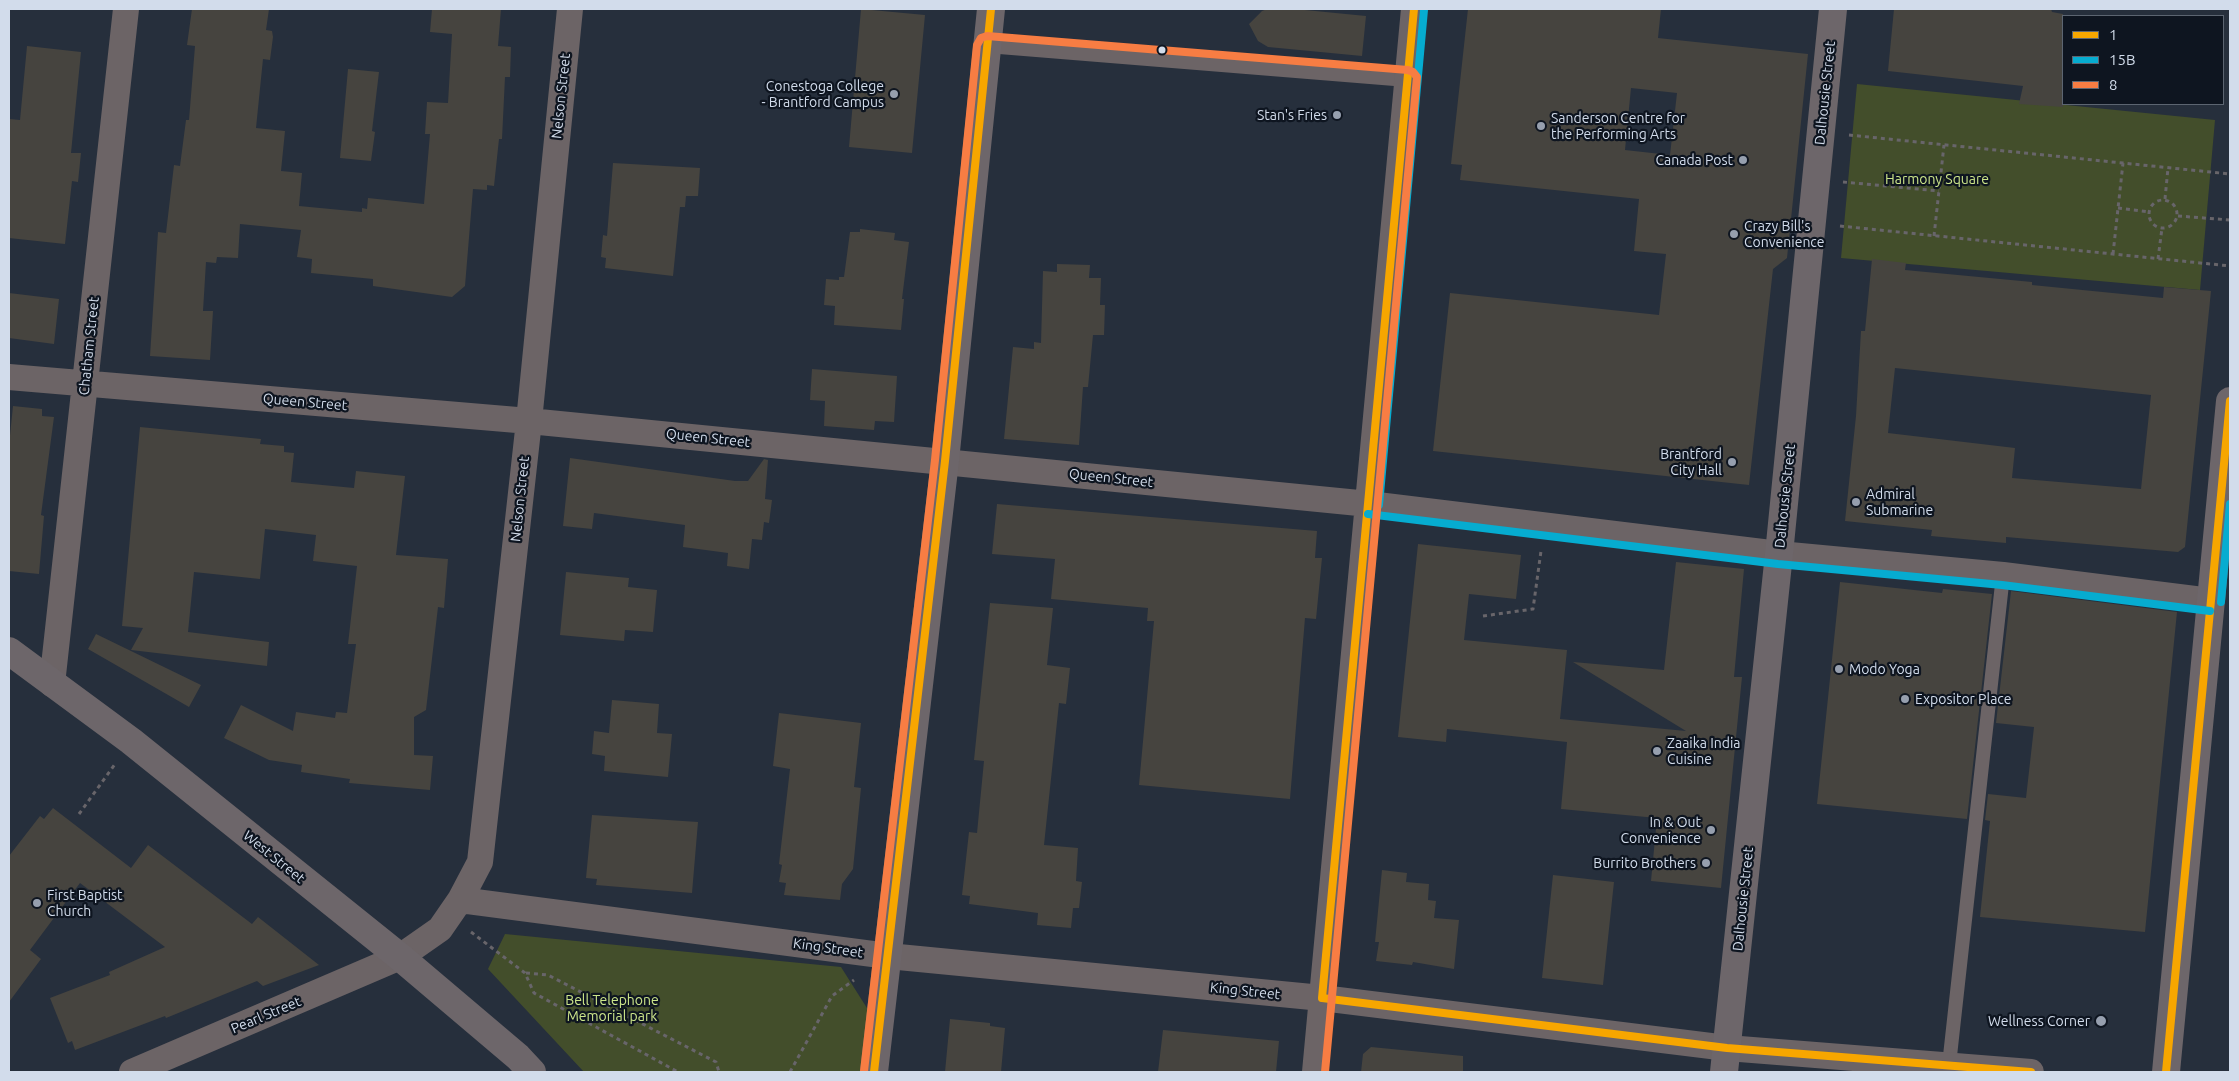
<!DOCTYPE html>
<style>
body{margin:0}
#map{position:relative;width:2239px;height:1081px;overflow:hidden;background:#262f3c;font-family:Ubuntu,sans-serif}
canvas{display:block}
.frame{position:absolute;inset:0;border:10px solid #d2dceb;pointer-events:none}
.legend{position:absolute;left:2062px;top:15px;width:162px;height:90px;box-sizing:border-box;background:#0e1520;border:1px solid #5c6571;margin:0;padding:6px 9px;list-style:none;font-size:15px;color:#d2dceb}
.legend li{display:flex;align-items:center;gap:10px;height:25px}
.legend b{width:25px;border:1px solid #5c6571}
</style>
<div id="map">
<canvas width="2239" height="1081"></canvas>
<div class="frame"></div>
<ul class="legend">
<li><b style="height:6px;background:#f7a600"></b>1</li>
<li><b style="height:6px;background:#06acd0"></b>15B</li>
<li><b style="height:6px;background:#f77d43"></b>8</li>
</ul>
</div>
<script>
const context = document.querySelector('canvas').getContext('2d');
context.lineJoin = 'round';
function fill(path, color) {
  context.fillStyle = color;
  context.fill(path, 'evenodd');
}
function stroke(path, color, width, dash) {
  context.strokeStyle = color;
  context.lineWidth = width;
  context.lineCap = dash ? 'butt' : 'round';
  context.setLineDash(dash || []);
  context.stroke(path);
}
function drawText(font, color, halo, rows, align = 'center') {
  context.font = font + ' Ubuntu,sans-serif';
  context.lineWidth = 4.5;
  context.setLineDash([]);
  context.textBaseline = 'middle';
  context.strokeStyle = halo;
  context.fillStyle = color;
  for (const [text, x, y, turn = 0] of rows) {
    context.save();
    context.translate(x, y);
    context.rotate((+turn || 0) * Math.PI / 180);
    context.textAlign = isNaN(turn) ? turn : align;
    if (halo) context.strokeText(text, 0, 0);
    context.fillText(text, 0, 0);
    context.restore();
  }
}
const green = new Path2D(`
 M1857 84 2215 120 2200 290 1841 258Z
 M505 934 841 967 872 1016 861 1072H584L488 969Z`);
const building = new Path2D(`
 M192 9H269L266 30 272 31 273 37 270 60 263 59 256 128 285 131 281 171 302 173 299 206 362 212V208L367 209 368 198 424 204 430 134H425L427 102 448 103 452 34 430 32 432 9H501L498 46 511 47 510 77H505L502 139H499L494 186 487 185V190L473 189 465 286 452 297 373 286V279L311 273 312 259 297 257 301 230 240 224 238 258 217 257 216 263 206 262 203 311H213L210 360 150 356 158 232 166 233 174 165 180 166 186 120H189L195 46 187 45Z
 M861 9 925 15 912 153 849 147Z
 M1267 9H1295L1366 16 1362 56 1268 47 1258 41 1249 24 1262 11Z
 M1468 9H1661L1658 38 1808 54 1787 258 1773 269 1749 485 1433 451 1450 293 1659 315 1666 254 1634 251 1639 199 1460 180 1462 165 1451 164ZM1631 88 1677 93 1670 155 1625 150Z
 M1894 9H2051L2052 12 2063 14V107L2019 104 2023 86 1888 71Z
 M27 46 81 52 71 153H81L78 182 72 181 65 244 9 238V119L20 120Z
 M348 69 379 72 372 131 375 132 371 161 340 158Z
 M613 163 700 168 698 196H686L685 207H680L673 276 605 268 606 258 601 257 603 235 607 236Z
 M860 229 895 233 894 240 909 242 902 299H904L901 330 834 325 835 306 824 305 826 279 839 280V277H844L850 232H860Z
 M1872 259 1906 263 1905 270 2032 282V285L2163 298 2164 287 2211 291 2185 547 2178 552 2006 537V543L1931 536 1932 530 1845 521 1856 416 1861 331H1865ZM1895 368 2151 395 2141 489 2012 478 2015 448 1888 433Z
 M1057 264 1090 265 1089 278H1101L1100 305H1105L1104 335H1093L1088 387H1083L1079 445 1004 439 1013 347 1034 349V342L1041 343 1043 271 1057 272Z
 M9 293 59 299 54 344 9 338Z
 M812 369 897 376 894 422 875 421 874 430 824 426 825 401 810 400Z
 M13 406 42 409V416L54 417 41 515 44 516 39 574 9 571V445Z
 M140 427 261 439 260 444 284 446V452L294 453 291 482 354 488 356 471 405 476 396 555 448 559 444 608 438 607 426 710 414 717V755L433 756 430 790 349 783 350 779 301 772 302 765 269 760 224 738 241 705 293 731 296 712 335 718 336 712 347 713 356 644H348L357 566 313 561 316 535 265 529 260 579 194 572 188 632 269 642 267 666 131 650 143 628 122 626Z
 M570 458 735 481H748L764 459 768 460 765 499 772 500 769 523 764 522 762 540 752 539 749 569 727 566 728 553 683 547 685 525 594 513 592 529 563 526Z
 M997 504 1317 531 1315 558H1322L1316 619 1305 618 1290 799 1139 785 1154 621H1147L1148 608 1051 599 1055 559 992 554Z
 M1418 544 1521 555 1516 599 1469 594 1464 640 1567 650 1560 719 1686 731 1573 662 1664 670 1676 562 1744 569 1734 677H1742L1721 888 1651 881 1657 818 1561 809 1567 742 1447 729 1446 742 1398 737Z
 M566 572 629 578 628 587 657 590 653 632 625 630 624 641 560 635Z
 M1840 582 1942 593 1943 589 1992 594 1967 819 1817 804Z
 M2011 591 2177 612 2145 932 1980 917 1990 821 1985 820 1988 794 2026 798 2034 727 1996 723Z
 M990 603 1053 608 1047 665 1070 668 1066 704 1059 703 1044 845 1078 848 1076 881 1082 882 1079 908H1073L1071 928 1037 925 1038 913 969 904 970 896 962 895 969 832 977 833 984 761 974 760Z
 M96 634 201 685 189 707 88 649Z
 M612 700 659 704 657 733 672 734 668 777 604 771 605 756 592 754 594 731 609 733Z
 M779 713 861 723 854 787 861 788 853 869 842 884 840 900 784 895 786 883 779 882 782 865 779 864 790 769 773 766Z
 M53 808 131 868 148 845 252 924 258 917 319 965 263 986 257 981 166 1018 165 1016 75 1050 72 1041 68 1043 50 998 110 975 109 972 165 947 80 883 30 950 41 959 9 1002V856L40 816 44 819Z
 M592 815 698 822 692 893 596 885 597 879 586 878Z
 M1382 870 1407 873 1406 882 1429 884 1428 900 1436 901 1434 918 1459 920 1454 969 1413 962 1412 965 1376 961 1379 942H1375Z
 M1553 875 1614 882 1603 985 1542 978Z
 M950 1019 990 1023V1026L1005 1028 1001 1072H945Z
 M1163 1030 1279 1041 1276 1072H1158Z
 M1371 1047 1463 1056V1072H1361L1363 1054Z`);
const path = new Path2D(`
 M1849 135 2230 174
 M1843 182 1939 191
 M2165 199 2168 168
 M2149 214a14 14 0 1 1 28 0a14 14 0 1 1-28 0Z
 M2118 208 2149 212
 M2178 216 2230 220
 M1840 226 2230 266
 M1934 236 1944 145
 M2113 254 2123 163
 M2158 259 2162 228
 M1483 616 1533 609 1541 551
 M79 814 115 764
 M471 932 525 973 534 993 678 1072
 M526 973 548 975 716 1062 719 1072
 M790 1072 832 996 854 980`);
const lane = new Path2D(`
 M987 46 1407 80
 M1949 1065 2003 575`);
const street = new Path2D(`
 M9 377 529 421 1369 504 1779 554 2003 575 2211 601
 M52 684 126 9
 M460 900 888 956 1322 998 1727 1048 2031 1072
 M132 1072 400 957 440 929 460 900 480 862 529 421 570 9
 M1315 1072 1414 9`);
const secondary = new Path2D(`
 M9 651 131 741 400 957 518 1057 532 1072
 M874 1072 945 461 991 9
 M1724 1072 1779 554 1833 9
 M2166 1072 2230 401`);
const bus1 = new Path2D(`
 M1414 9 1322 998 1727 1048 2031 1072
 M874 1072 945 461 991 9
 M2166 1072 2230 401`);
const bus2 = new Path2D(`
 M1379 505 1424 10
 M1368 514 1778 564 2002 585 2210 611
 M2221 602 2230 504`);
const bus3 = new Path2D(`
 M864 1071 935 460 977 45 981 38 987 36 1408 70 1413 72 1417 77 1325 1072`);
const markers = [
 [1162,50,4.5,"#d2dceb"],
 [894,94,5,"#969fae"],
 [1337,115,5,"#969fae"],
 [1541,126,5,"#969fae"],
 [1743,160,5,"#969fae"],
 [1734,234,5,"#969fae"],
 [1732,462,5,"#969fae"],
 [1856,502,5,"#969fae"],
 [1839,669,5,"#969fae"],
 [1905,699,5,"#969fae"],
 [1657,751,5,"#969fae"],
 [1711,830,5,"#969fae"],
 [1706,863,5,"#969fae"],
 [37,903,5,"#969fae"],
 [2101,1021,6,"#969fae"]
];
const poiNames = [
 ["Conestoga College",884,86],
 ["- Brantford Campus",884,102],
 ["Stan's Fries",1327,115],
 ["Sanderson Centre for",1551,118,"left"],
 ["the Performing Arts",1551,134,"left"],
 ["Canada Post",1733,160],
 ["Crazy Bill's",1744,226,"left"],
 ["Convenience",1744,242,"left"],
 ["Brantford",1722,454],
 ["City Hall",1722,470],
 ["Admiral",1866,494,"left"],
 ["Submarine",1866,510,"left"],
 ["Modo Yoga",1849,669,"left"],
 ["Expositor Place",1915,699,"left"],
 ["Zaaika India",1667,743,"left"],
 ["Cuisine",1667,759,"left"],
 ["In & Out",1701,822],
 ["Convenience",1701,838],
 ["Burrito Brothers",1696,863],
 ["First Baptist",47,895,"left"],
 ["Church",47,911,"left"],
 ["Wellness Corner",2090,1021]
];
const streetNames = [
 ["Dalhousie Street",1825,93,-84],
 ["Nelson Street",561,96,-84],
 ["Chatham Street",89,346,-84],
 ["Queen Street",305,402,5],
 ["Queen Street",708,438,6],
 ["Queen Street",1111,478,6],
 ["Dalhousie Street",1785,496,-84],
 ["Nelson Street",520,499,-84],
 ["West Street",274,857,39],
 ["Dalhousie Street",1743,899,-84],
 ["King Street",828,948,8],
 ["King Street",1245,991,6],
 ["Pearl Street",266,1015,-23]
];
const parkNames = [
 ["Harmony Square",1937,179],
 ["Bell Telephone",612,1000],
 ["Memorial park",612,1016]
];
fill(green, '#434e2b');
fill(building, '#46443f');
stroke(path, '#68656a', 3, [4, 4]);
stroke(lane, '#6c6466', 14);
stroke(street, '#6c6466', 26);
stroke(secondary, '#6d666a', 28);
stroke(bus1, '#f7a600', 8);
stroke(bus2, '#06acd0', 8);
stroke(bus3, '#f77d43', 8);
for (const [x, y, r, color] of markers) {
  const dot = new Path2D();
  dot.arc(x, y, r, 0, 2 * Math.PI);
  context.fillStyle = color;
  context.fill(dot);
  stroke(dot, '#0e1520', 2);
}
drawText('14px', '#d2dceb', '#0e1520', poiNames, 'right');
drawText('14px', '#d2dceb', '#0e1520', streetNames);
drawText('14px', '#cce58a', '#0e1520', parkNames);
</script>
